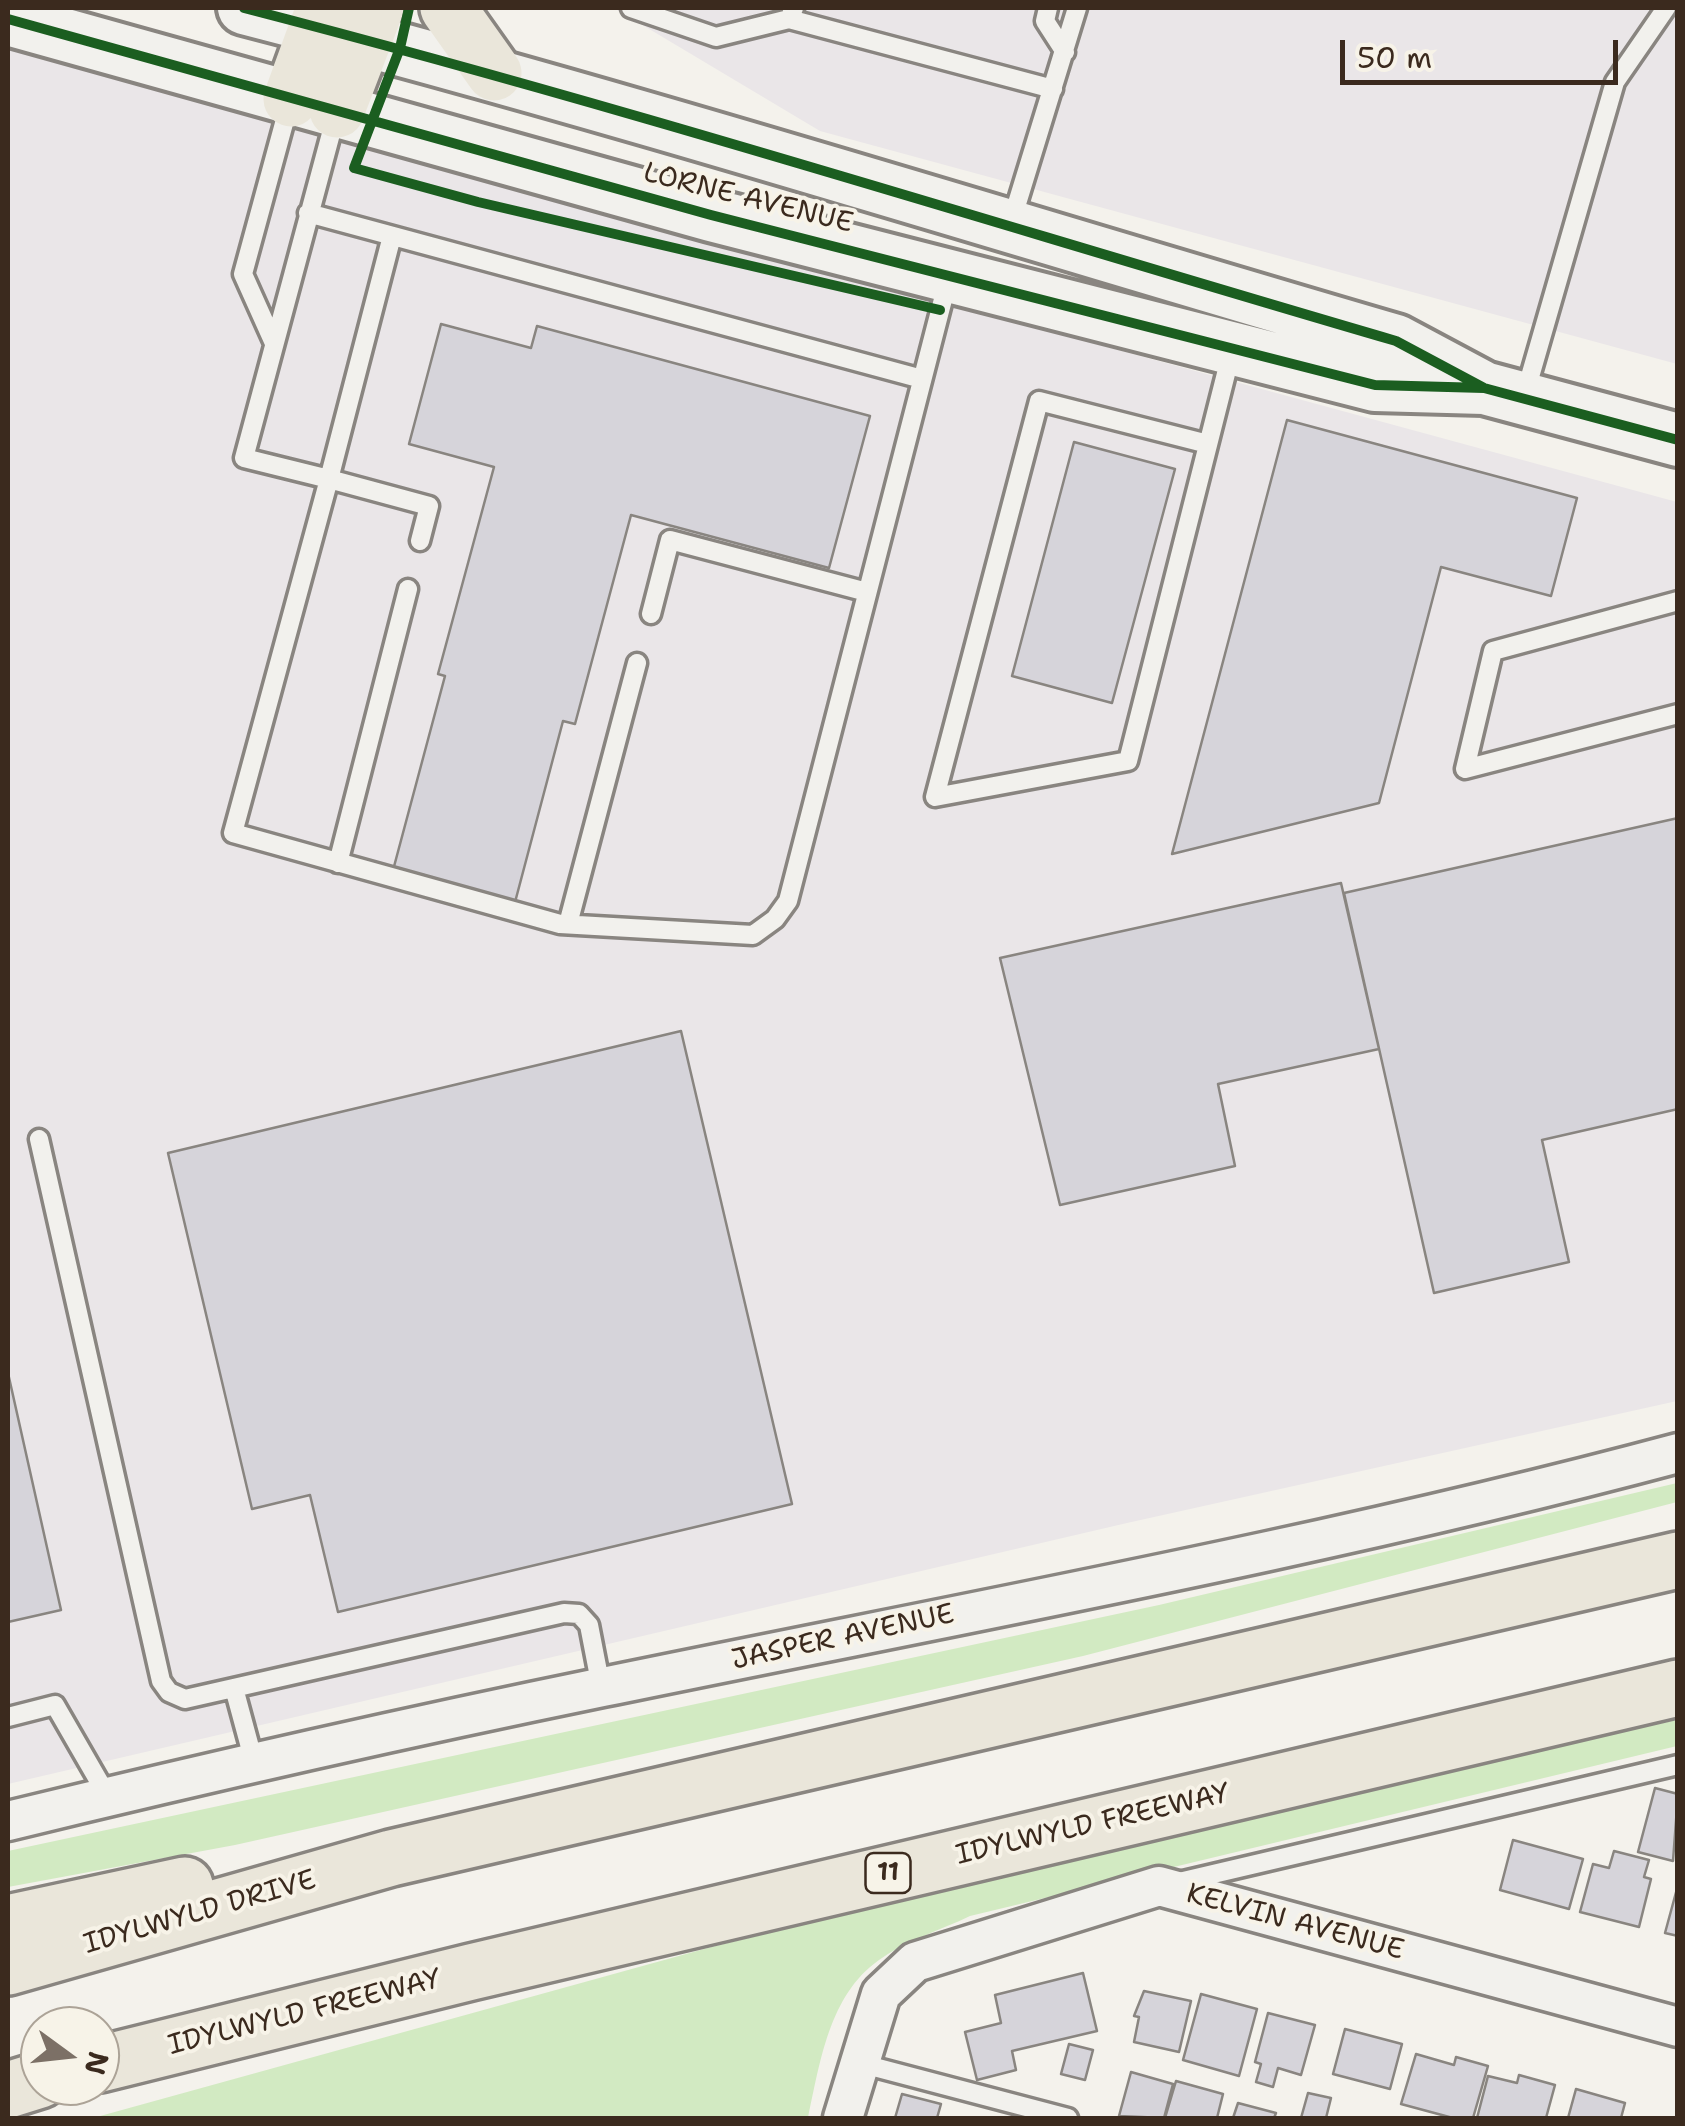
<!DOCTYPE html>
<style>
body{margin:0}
#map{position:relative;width:1685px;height:2126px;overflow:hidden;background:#f4f2ec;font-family:"Shantell Sans",sans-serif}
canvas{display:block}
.frame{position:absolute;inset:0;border:10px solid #3b2a1e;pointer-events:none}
.north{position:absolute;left:20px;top:2006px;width:100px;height:100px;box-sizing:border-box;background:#f7f3e8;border:2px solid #aca397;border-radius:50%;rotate:105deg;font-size:28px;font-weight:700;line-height:40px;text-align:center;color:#3b2a1e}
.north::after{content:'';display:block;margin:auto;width:35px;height:45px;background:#7c7066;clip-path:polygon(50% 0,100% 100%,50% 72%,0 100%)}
.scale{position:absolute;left:1340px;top:40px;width:278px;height:45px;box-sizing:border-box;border:5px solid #3b2a1e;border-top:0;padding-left:12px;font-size:30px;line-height:35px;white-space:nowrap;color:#3b2a1e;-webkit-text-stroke:8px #f7f3e8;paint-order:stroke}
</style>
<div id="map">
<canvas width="1685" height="2126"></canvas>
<div class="frame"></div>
<div class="north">N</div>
<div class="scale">50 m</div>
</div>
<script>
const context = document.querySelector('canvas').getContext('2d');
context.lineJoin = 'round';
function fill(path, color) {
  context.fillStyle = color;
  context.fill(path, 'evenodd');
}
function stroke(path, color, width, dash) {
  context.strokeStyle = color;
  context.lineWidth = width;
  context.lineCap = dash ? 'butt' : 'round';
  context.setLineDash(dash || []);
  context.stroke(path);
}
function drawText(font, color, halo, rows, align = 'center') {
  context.font = font + ' "Shantell Sans",sans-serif';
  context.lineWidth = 8;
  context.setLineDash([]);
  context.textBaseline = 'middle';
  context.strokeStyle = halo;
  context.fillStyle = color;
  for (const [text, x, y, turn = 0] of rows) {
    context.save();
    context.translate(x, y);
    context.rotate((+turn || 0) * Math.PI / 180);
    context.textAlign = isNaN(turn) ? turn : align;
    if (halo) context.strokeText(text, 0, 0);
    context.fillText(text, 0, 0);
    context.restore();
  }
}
const built = new Path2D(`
 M614 8H1677V364L820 131Z
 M8 48 1677 502V1401L1127 1523 8 1784Z`);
const green = new Path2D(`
 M1677 1483V1502L1083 1656 235 1845 8 1887V1851L1159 1605Z
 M1677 1720V1746L970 1916C941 1930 905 1941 879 1960 829 1995 820 2063 808 2118H93L704 1949 1356 1786Z`);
const building = new Path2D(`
 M441 324 531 348 537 326 870 416 829 568 631 515 575 724 563 721 514 906 392 874 445 676 438 674 494 467 409 444Z
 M1287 420 1577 498 1551 596 1441 567 1379 803 1172 854Z
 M1074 442 1175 469 1112 703 1012 676Z
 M1678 818V1109L1542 1140 1569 1262 1434 1293 1344 893Z
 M1341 883 1379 1049 1218 1084 1235 1166 1060 1205 1000 958Z
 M681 1031 792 1504 338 1612 310 1495 252 1509 168 1153Z
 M8 1373 61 1610 8 1622Z
 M1655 1788 1678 1794 1673 1861 1638 1852Z
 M1513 1840 1583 1859 1569 1909 1500 1890Z
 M1614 1851 1649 1860 1644 1877 1651 1879 1639 1927 1580 1912 1593 1864 1609 1868Z
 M1678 1885V1936L1665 1933Z
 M1083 1973 1097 2031 1012 2051 1016 2070 977 2080 965 2032 1001 2023 995 1995Z
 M1144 1991 1191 2001 1179 2052 1134 2042 1139 2017 1134 2016Z
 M1201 1994 1257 2009 1239 2076 1183 2060Z
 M1268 2013 1315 2025 1301 2075 1278 2068 1273 2087 1256 2082 1261 2064 1255 2062Z
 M1345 2029 1402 2044 1390 2089 1333 2074Z
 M1069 2044 1093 2050 1085 2080 1061 2074Z
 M1416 2054 1454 2065 1456 2057 1488 2066 1473 2118H1453L1401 2104Z
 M1131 2072 1173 2084 1164 2118 1119 2116Z
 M1519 2075 1555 2085 1546 2118H1477L1488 2076 1517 2083Z
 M1176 2081 1223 2094 1217 2118H1165Z
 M1576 2089 1625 2103 1621 2118H1568Z
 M1308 2093 1331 2098 1326 2118H1301Z
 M902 2094 941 2104 937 2118H895Z
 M1238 2103 1276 2113 1274 2118H1233Z`);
const lane = new Path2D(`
 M631 8 716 37 789 19 794 8
 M1048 8 1045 21 1065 52
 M789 19 1053 89
 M336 115 244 458 329 479 233 833 560 924 753 935 775 919 788 901 948 280
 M308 213 922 379
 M1011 223 1077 8
 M392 236 329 479 429 506 420 541
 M273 341 243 274 289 105
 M1525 394 1615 82 1666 8
 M1208 444 1039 401 935 797 1128 761 1231 354
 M1678 601 1493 651 1465 769 1678 714
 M651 614 670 540 867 592
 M338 863 408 589
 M568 924 637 663
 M39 1139 161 1681 169 1692 185 1699 564 1613 579 1614 589 1625 601 1687
 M234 1688 254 1762
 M8 1717 55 1705 108 1797
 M1179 1882 1678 1765
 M859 2063 1068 2118`);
const street = new Path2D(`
 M8 1821C205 1773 403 1728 603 1687 962 1613 1323 1548 1678 1453
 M843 2118 881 1994 915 1962 1159 1886 1678 2027`);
const secondary = new Path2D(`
 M244 8C631 108 1012 229 1396 341L1484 388 1678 440
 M8 19 711 215 1375 385 1484 388`);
const highway = new Path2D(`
 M448 8 494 73
 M291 99 324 8
 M337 110 376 8
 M8 1923 185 1885
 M8 1967 391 1858 1678 1560
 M100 2064 471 1972 1678 1688
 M8 2090 40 2080`);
const cycleway = new Path2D(`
 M244 8C631 108 1012 229 1396 341L1484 388 1678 440
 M409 8 400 48 354 168 478 202 940 310
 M8 19 711 215 1375 385 1484 388`);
const shields = [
 [888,1873,45]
];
const shieldNames = [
 ["11",888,1873]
];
const streetNames = [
 ["LORNE AVENUE",748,199,14],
 ["JASPER AVENUE",843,1638,-12],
 ["IDYLWYLD FREEWAY",1093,1825,-13],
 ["IDYLWYLD DRIVE",200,1913,-16],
 ["KELVIN AVENUE",1295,1923,15],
 ["IDYLWYLD FREEWAY",305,2013,-14]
];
fill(built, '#eae6e8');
fill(green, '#d2eac2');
fill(building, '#d6d4da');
stroke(building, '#898580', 2.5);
stroke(lane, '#898580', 25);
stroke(street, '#898580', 45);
stroke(secondary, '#898580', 60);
stroke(highway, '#898580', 62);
stroke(lane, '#f2f1ed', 18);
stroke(street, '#f2f1ed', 38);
stroke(secondary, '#f2f1ed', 52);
stroke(highway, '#eae6da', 55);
stroke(cycleway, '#1b5e20', 10);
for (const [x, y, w] of shields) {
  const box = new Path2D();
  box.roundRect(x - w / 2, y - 20, w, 40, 8);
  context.fillStyle = '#f7f3e8';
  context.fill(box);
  stroke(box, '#3b2a1e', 2.5);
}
drawText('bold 25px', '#3b2a1e', null, shieldNames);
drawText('28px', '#3b2a1e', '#f7f3e8', streetNames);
</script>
